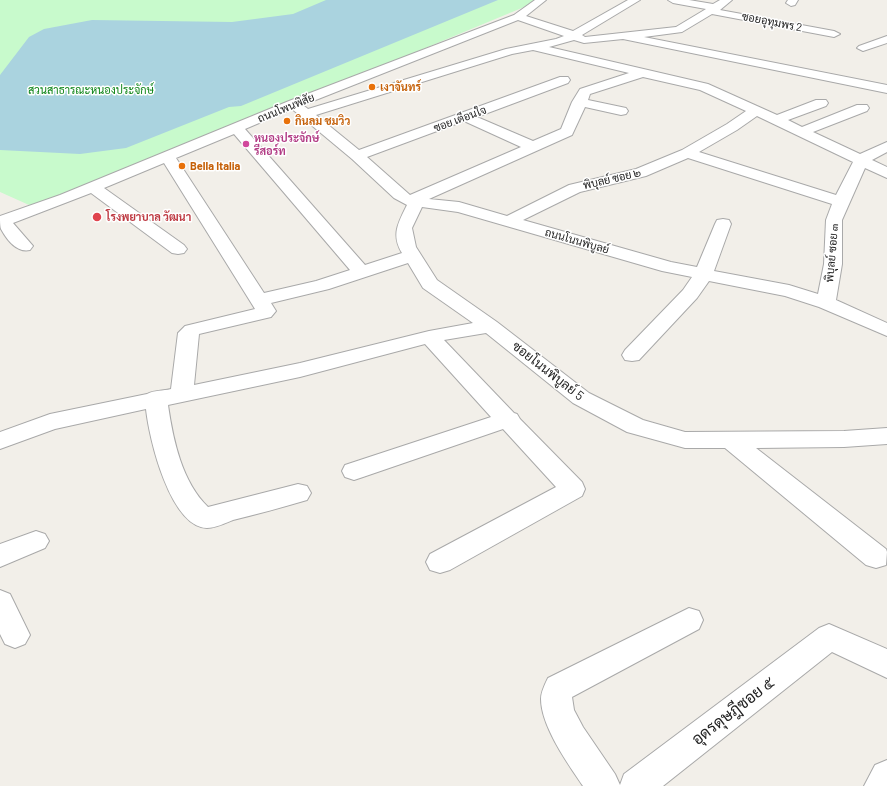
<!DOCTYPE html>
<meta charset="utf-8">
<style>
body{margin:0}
canvas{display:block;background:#f2efe9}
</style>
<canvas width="887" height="786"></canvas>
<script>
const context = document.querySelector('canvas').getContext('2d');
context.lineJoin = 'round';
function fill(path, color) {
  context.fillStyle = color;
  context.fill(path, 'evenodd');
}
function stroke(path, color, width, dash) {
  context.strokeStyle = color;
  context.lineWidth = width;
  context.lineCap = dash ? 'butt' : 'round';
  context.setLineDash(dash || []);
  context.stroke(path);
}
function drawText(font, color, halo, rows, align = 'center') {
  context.font = font + ' Barlow,Sarabun,sans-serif';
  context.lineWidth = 3;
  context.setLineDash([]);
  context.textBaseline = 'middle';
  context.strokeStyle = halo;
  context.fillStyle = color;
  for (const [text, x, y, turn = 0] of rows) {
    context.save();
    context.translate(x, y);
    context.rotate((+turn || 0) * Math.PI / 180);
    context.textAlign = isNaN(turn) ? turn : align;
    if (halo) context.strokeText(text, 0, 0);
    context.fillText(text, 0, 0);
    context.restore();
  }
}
const park = new Path2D(`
 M0 0H541L38 209 0 192Z`);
const water = new Path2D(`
 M326 0H498L241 106 229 107 126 148 80 154 0 150V75L29 37 44 29 92 20 232 22 293 14Z`);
const minor = new Path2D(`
 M535 0H546L526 16 573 31 628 0H640L582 35 585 37 676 27 706 9 673 3 668 0H689L713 4 720 0H732L720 10 834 31 840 34 834 37 712 14 682 32 644 37 887 85V93L623 39 584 43 574 40 549 47 708 84 777 115 816 100H826L828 103 826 106 788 120 802 127 857 105H867L869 108 867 111 813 132 860 154 887 142V152L872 160 887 167V178L865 168 842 220V264L836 300 887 323V336L819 307 785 296 709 281 697 298 639 360 632 361 625 360 622 355 625 350 683 290 692 277 662 271 458 212 422 207 412 228 416 247 437 280 497 322 589 393 643 420 685 432 844 431 887 428V444L844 447 756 448 886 549 887 552 886 565 876 568 866 565 725 448H685L627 432 573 403 486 333 444 340 514 413 517 414 520 419 582 482 585 489 582 496 450 570 440 573 430 570 426 562 430 554 556 487 503 429 363 477 354 480 345 477 342 471 345 465 491 417 425 344 300 377 168 405C173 440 182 482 208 507L298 484 307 486 311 493 307 500C283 507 258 514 233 520 226 523 215 528 207 528 170 527 149 438 146 409L55 429 0 449V432L50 414 147 394C154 390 163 391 171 389L178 333 185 326 255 309 164 163 104 188 184 245 187 249 184 253 178 254 172 253 91 193 13 223 33 246 30 250C17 253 7 240 1 229 0 226 0 220 0 216L60 195 289 101 514 15ZM518 20 564 36 556 39 506 49 308 109 303 105ZM533 50 629 73 580 89 572 102 561 129 533 141 477 117 568 83 570 80 568 77H560L359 150 316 115 512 54ZM643 77 700 90 746 111 727 124 682 150 636 169 569 185 507 216 459 202 429 199 572 135 585 107 621 115 626 114 628 111 626 108 588 100 590 94ZM292 109 352 159 394 198 407 205C398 223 391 235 402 253L365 265 245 129ZM757 116 853 162 836 195 699 152 737 130ZM464 121 521 147 410 195 367 157ZM234 134 350 270 316 281 264 293 176 158ZM688 158 832 204 826 220 824 264 818 294 789 285 714 271 731 224 729 220 723 219 717 220 715 224 697 267 671 262 523 220 580 192 646 176ZM408 263 423 288 473 323 429 331 300 363 194 385 199 334 271 317 276 311 271 303 329 289Z
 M788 0H798L795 5 791 6 786 3Z
 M887 36V43L863 51 857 48 859 46Z
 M36 531 45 534 49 541 45 548 0 567V544Z
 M0 590 10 594 30 635 25 644 15 648 5 644 0 634Z
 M689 608 699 611 703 620 699 629 572 697 574 710 583 727 615 774 620 785 624 774 819 628 829 624 887 649V678L832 652 663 786H583C568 764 541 726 541 699 541 692 545 684 548 678Z
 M887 760V786H864L875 765Z`);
const markers = [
 [372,87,4,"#e8710a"],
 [287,121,4,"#e8710a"],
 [246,144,4,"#d1479c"],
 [182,166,4,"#e8710a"],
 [97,217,5,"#e0444e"]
];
const farStreetnames = [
 ["ซอยอุทุมพร 2",772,22,11],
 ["ถนนโพนพิสัย",286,108,-22],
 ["ซอย เตือนใจ",460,119,-20],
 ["พิบุลย์ ซอย ๒",612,179,-13],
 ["ถนนโนนพิบูลย์",577,241,16],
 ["พิบุลย์ ซอย ๓",832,253,-85]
];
const farFoodnames = [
 ["เงาจันทร์",380,87],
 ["กินลม ชมวิว",295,121],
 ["Bella Italia",190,166]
];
const farParknames = [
 ["สวนสาธารณะหนองประจักษ์",91,90]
];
const farHotelnames = [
 ["หนองประจักษ์",254,138],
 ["รีสอร์ท",254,151]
];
const farHealthnames = [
 ["โรงพยาบาล วัฒนา",106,217]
];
const streetNames = [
 ["ซอยโนนพิบูลย์ 5",548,371,38]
];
const nearStreetnames = [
 ["อุดรดุษฎีซอย ๕",733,711,-38]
];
fill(park, '#c8facc');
fill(water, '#aad3df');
stroke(minor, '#a9a9a9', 2);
fill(minor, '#fff');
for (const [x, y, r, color] of markers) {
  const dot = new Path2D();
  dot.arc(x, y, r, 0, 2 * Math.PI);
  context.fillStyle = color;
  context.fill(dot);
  stroke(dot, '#fff', 1.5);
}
drawText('11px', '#222', '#fff', farStreetnames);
drawText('bold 11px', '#c56008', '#fff', farFoodnames, 'left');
drawText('11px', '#0c8416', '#fff', farParknames);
drawText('bold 11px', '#b23c85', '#fff', farHotelnames, 'left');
drawText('bold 11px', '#be3a42', '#fff', farHealthnames, 'left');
drawText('13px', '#222', '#fff', streetNames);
drawText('16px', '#222', '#fff', nearStreetnames);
</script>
